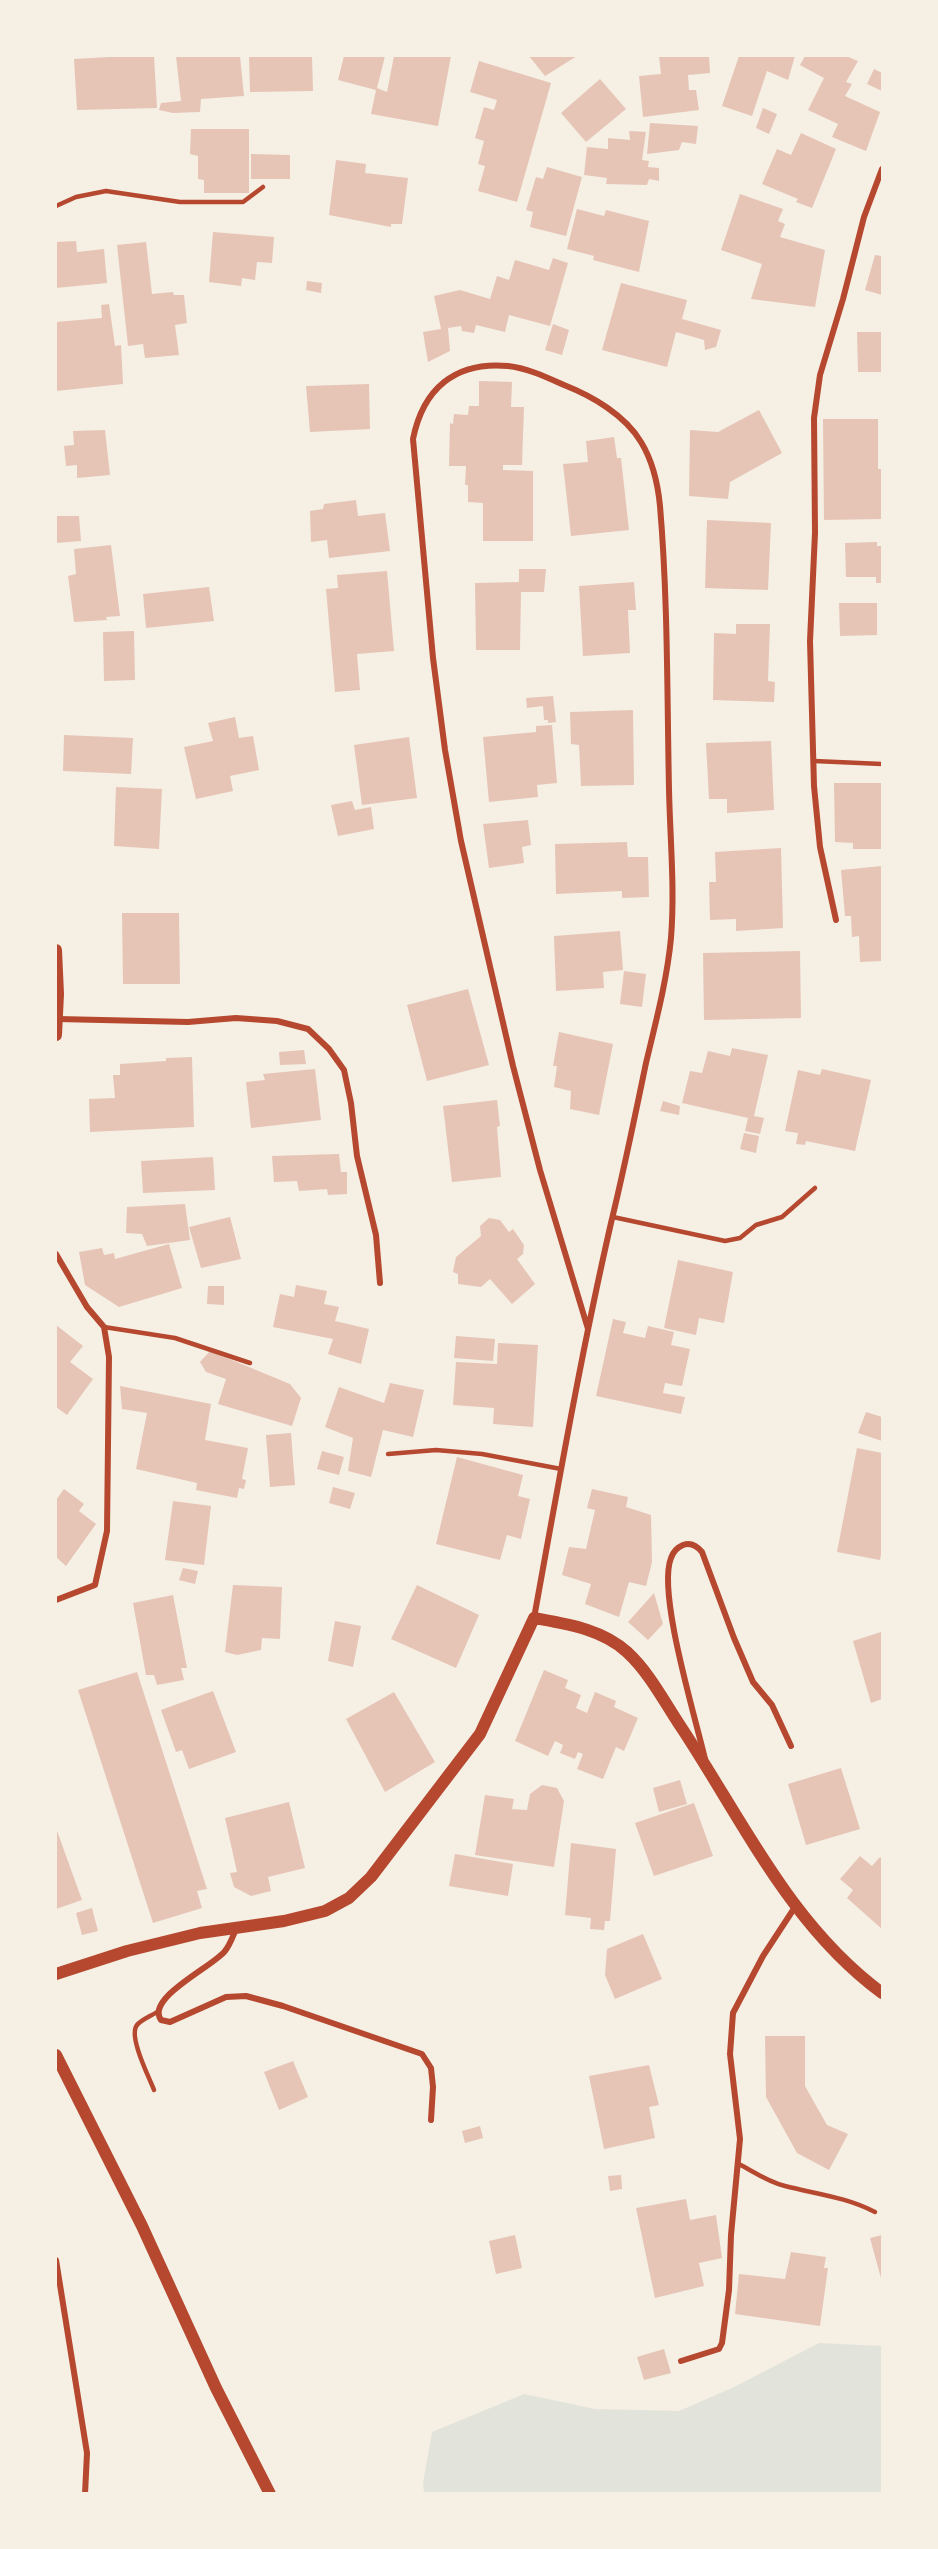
<!DOCTYPE html>
<style>
body{margin:0}
#map{position:relative;width:938px;height:2549px;overflow:hidden;background:#f6efe4;font-family:Ubuntu,sans-serif}
canvas{display:block}
.frame{position:absolute;inset:0;border:57px solid #f6efe4;pointer-events:none}
</style>
<div id="map">
<canvas width="938" height="2549"></canvas>
<div class="frame"></div>
</div>
<script>
const context = document.querySelector('canvas').getContext('2d');
context.lineJoin = 'round';
function fill(path, color) {
  context.fillStyle = color;
  context.fill(path, 'evenodd');
}
function stroke(path, color, width, dash) {
  context.strokeStyle = color;
  context.lineWidth = width;
  context.lineCap = dash ? 'butt' : 'round';
  context.setLineDash(dash || []);
  context.stroke(path);
}
const green = new Path2D(`
 M819 2343 882 2346V2493H424L423 2483 432 2432 524 2394 595 2409 679 2411 734 2387Z`);
const building = new Path2D(`
 M126 56H154L157 108 77 110 74 59Z
 M176 56H240L244 96 201 99 200 112 173 113 159 110 161 103 181 101Z
 M249 56H312L313 91 250 92Z
 M344 56H385L377 88 387 92 394 56H451L438 126 371 114 376 90 338 80Z
 M529 56H577L545 76Z
 M659 56H709L710 73 688 75 689 90H696L699 110 643 117 639 76 661 74Z
 M739 56H795L788 80 767 71 752 116 722 106Z
 M805 56H846L858 61 846 82 852 84 845 96 880 112 866 151 832 137 838 124 808 110 824 78 800 65Z
 M479 61 551 83 517 202 478 191 485 166 478 164 484 141 475 138 484 107 494 110 497 100 470 92Z
 M874 69 882 73V91L867 84Z
 M600 79 626 109 586 142 561 113Z
 M763 108 777 114 769 134 756 128Z
 M650 123 698 126 696 144 682 142 679 150 647 154Z
 M191 129H249V193H204V180L198 179V156L190 154Z
 M629 131 646 132 642 160 649 161 648 167 659 168V181L649 179 647 185 606 184 607 178 584 175 587 147 608 149V138L630 140Z
 M801 133 836 149 812 208 796 202 798 199 762 184 777 149 791 155Z
 M251 154 290 155V179H251Z
 M336 160 366 164 365 173 408 178 402 224H391V227L329 215Z
 M547 167 582 177 566 236 530 227 533 212 526 210 536 177 543 179Z
 M740 194 783 209 778 221 785 224 780 237 825 250 815 307 751 299 762 264 721 250Z
 M577 209 604 216 606 210 649 221 639 272 593 260 594 256 567 249Z
 M213 232 274 237 272 263 257 262 255 280 242 278 241 286 209 282Z
 M76 241 77 252 104 249 107 283 56 288V242Z
 M146 242 152 294 173 292 174 295H184L187 323 175 325 179 355 145 358 143 344 128 346 117 245Z
 M875 255 882 256V295L865 290Z
 M553 258 568 263 550 326 509 315 505 332 476 325 474 333 462 331 461 326 448 328 450 351 428 362 423 332 441 329 434 296 460 290 490 299 497 276 509 280 515 260 549 270Z
 M307 281 322 283 321 293 306 290Z
 M621 283 687 300 682 319 721 330 716 347 705 350 704 340 676 332 667 367 602 350Z
 M109 304 115 346 121 345 123 384 56 391V322L102 318 101 305Z
 M553 324 569 330 562 355 545 350Z
 M857 332H882V372H858Z
 M479 381 512 382 511 407H524L522 465H503V470L533 471V541H483V503L468 502V485H465L466 466H449L450 423 453 424 454 414 468 415 469 406H479Z
 M369 384 370 429 310 432 306 386Z
 M759 410 782 453 730 482 728 499 689 496 690 430 718 432Z
 M823 419H878V469H882V519L824 520Z
 M105 430 110 475 77 478V465L66 466 64 446 74 445 73 431Z
 M614 437 617 458H621L629 530 571 536 563 464 588 462 586 441Z
 M356 500 358 516 385 513 390 551 329 558 327 540 311 542 310 511 323 509 324 504Z
 M56 516H79L81 541 56 543Z
 M707 520 771 523 768 590 705 588Z
 M877 542V546H882V583H876V577H846L845 543Z
 M111 545 120 616 106 617 107 620 74 622 68 576 76 574 74 549Z
 M519 569H546L544 592H521L520 650H476L475 583 519 582Z
 M387 571 394 651 357 654 360 690 335 692 326 589 338 588 337 575Z
 M634 582 636 610H628L630 653 583 656 579 586Z
 M209 587 214 621 146 628 143 594Z
 M839 603H877V635L840 636Z
 M736 624H770L768 681 775 682 774 702 713 700 714 633 736 634Z
 M134 631 135 680 104 681 103 632Z
 M553 696 556 722 548 723V720H544L543 706 527 708 526 698Z
 M633 710 634 785 581 786 579 745 571 744 570 712Z
 M235 717 239 738 253 736 259 770 230 776 233 791 196 799 184 747 213 741 208 723Z
 M552 725 557 783 537 785 538 797 489 802 483 737 536 732V726Z
 M64 735 133 738 131 774 63 771Z
 M409 737 417 798 362 805 354 745Z
 M771 741 774 810 727 813V799H709L706 743Z
 M834 783H882V849H853V843L835 842Z
 M116 787 162 789 159 849 114 846Z
 M352 801 355 810 371 807 374 829 338 836 331 805Z
 M528 820 531 845 522 847 524 863 489 868 483 824Z
 M627 842 628 857H648L649 897 622 898V891L556 894 555 844Z
 M781 848 783 928 736 931V919L710 920 709 882H716L715 852Z
 M882 866V961L860 962 859 936 852 937 851 916H845L841 870Z
 M122 913H179L180 984H123Z
 M620 931 623 970 603 972 604 988 556 991 554 936Z
 M800 951 801 1018 704 1020 703 953Z
 M624 971 646 974 642 1007 620 1004Z
 M468 989 489 1065 427 1081 407 1005Z
 M559 1032 613 1044 599 1115 570 1109 571 1091 554 1087 557 1066H553Z
 M732 1048 768 1055 754 1116 764 1118 760 1134 745 1131 748 1118 682 1103 690 1071 702 1073 708 1051 730 1056Z
 M304 1050 306 1064 280 1065 279 1052Z
 M192 1057 194 1127 90 1132 89 1099 115 1098 113 1075H120V1064L166 1061V1058Z
 M315 1069 321 1120 251 1128 246 1082 265 1080 263 1074Z
 M822 1069 871 1080 855 1151 806 1141 805 1145 796 1144 798 1133 785 1131 798 1070 820 1075Z
 M497 1100 500 1126 497 1127 501 1177 452 1182 443 1106Z
 M663 1101 680 1106 679 1115 660 1111Z
 M744 1133 759 1136 756 1153 740 1149Z
 M339 1154 341 1172H347V1194L328 1195 327 1189 299 1191 297 1181 274 1182 272 1156Z
 M213 1157 215 1190 143 1193 141 1161Z
 M185 1204 190 1240 147 1246 142 1234 126 1233 127 1207Z
 M230 1217 241 1259 201 1268 189 1227Z
 M489 1218 500 1220 509 1232 513 1229 524 1245 523 1254 517 1259 535 1284 512 1304 490 1279 481 1287 458 1284V1274L453 1272 456 1257 481 1236 480 1226Z
 M169 1244 182 1288 119 1307 85 1285 79 1252 102 1248 104 1255 114 1253 115 1259Z
 M678 1260 733 1272 724 1323 699 1318 696 1335 664 1328Z
 M296 1285 327 1291 324 1304 339 1307 335 1321 369 1329 361 1364 328 1354 333 1339 273 1327 280 1294 294 1297Z
 M208 1286H224V1305L207 1304Z
 M613 1319 626 1322 623 1333 645 1338 648 1326 674 1332 671 1345 690 1349 682 1386 665 1383 663 1393 685 1397 681 1414 596 1396Z
 M56 1325 83 1346 70 1362 93 1379 67 1415 56 1407Z
 M456 1336 495 1339 493 1361 454 1358Z
 M498 1343 538 1345 533 1427 493 1424 494 1408 453 1405 456 1362 497 1364Z
 M210 1351 290 1384 301 1398 292 1426 218 1404 226 1379 206 1372 200 1362Z
 M390 1383 424 1390 413 1437 383 1430 371 1477 348 1471 353 1438 325 1427 339 1387 384 1403Z
 M120 1386 211 1404 205 1440 248 1448 242 1479 246 1480 244 1489 239 1488 237 1498 196 1490 197 1483 136 1469 147 1413 122 1409Z
 M866 1412 882 1417V1441L858 1433Z
 M291 1433 295 1485 270 1487 266 1435Z
 M857 1448 882 1453V1549L880 1560 837 1552Z
 M322 1451 344 1457 339 1475 317 1469Z
 M457 1457 523 1475 518 1496 530 1499 521 1539 507 1535 500 1560 436 1544Z
 M333 1487 355 1493 350 1509 329 1503Z
 M64 1489 84 1504 79 1511 96 1524 66 1566 56 1557V1500Z
 M592 1489 628 1497 626 1507 651 1515 652 1562 646 1586 629 1582 619 1617 585 1604 591 1584 562 1575 569 1547 586 1549 595 1510 587 1508Z
 M173 1501 211 1506 204 1565 165 1560Z
 M183 1568 198 1571 195 1584 179 1580Z
 M233 1585 282 1587 280 1639 262 1638 261 1650 237 1655 225 1652Z
 M417 1585 479 1615 456 1668 391 1639Z
 M654 1593 663 1624 648 1640 628 1622Z
 M173 1595 187 1668H181L184 1680 157 1685 154 1675H146L133 1603Z
 M335 1621 361 1626 353 1667 328 1661Z
 M881 1632 882 1699 871 1703 853 1641Z
 M544 1670 568 1680 565 1688 581 1695 576 1708 587 1713 595 1692 616 1701 614 1707 638 1718 624 1751 616 1747 603 1779 577 1769 583 1754 578 1752 575 1759 560 1753 563 1745 555 1741 548 1756 515 1741Z
 M137 1672 207 1889 197 1891 202 1908 153 1923 78 1690Z
 M213 1691 236 1752 189 1769 182 1750 176 1752 161 1710Z
 M394 1692 435 1762 385 1792 346 1719Z
 M841 1768 860 1829 806 1845 788 1784Z
 M680 1780 687 1804 659 1812 653 1788Z
 M542 1785 557 1788 564 1801 554 1867 475 1855 485 1795 514 1799 512 1809 527 1810 530 1794Z
 M289 1802 305 1868 268 1877 271 1891 251 1896 234 1887 230 1873 237 1872 225 1818Z
 M694 1803 713 1856 654 1876 635 1823Z
 M56 1828 82 1900 56 1909Z
 M571 1843 616 1849 610 1921H605L604 1930 590 1929 591 1918 565 1915Z
 M455 1854 513 1864 508 1896 449 1886Z
 M860 1856 872 1866 880 1857 882 1859V1929L847 1898 853 1890 840 1879Z
 M92 1908 98 1931 82 1935 76 1913Z
 M643 1934 662 1979 615 1999 605 1975 607 1949Z
 M765 2036H805V2086L827 2125 848 2134 829 2170 797 2153 766 2097Z
 M293 2061 308 2097 279 2110 264 2072Z
 M649 2065 659 2105 649 2107 655 2138 604 2149 589 2076Z
 M480 2126 483 2138 465 2143 462 2131Z
 M621 2175 622 2189 610 2191 608 2176Z
 M686 2199 690 2220 716 2215 722 2258 699 2263 704 2286 655 2298 636 2208Z
 M515 2235 522 2268 496 2274 489 2241Z
 M882 2235V2282L870 2238Z
 M791 2252 826 2257 824 2268H828L820 2326 735 2314 739 2274 785 2279Z
 M664 2349 671 2373 644 2380 637 2357Z`);
const service = new Path2D(`
 M56 206 76 197 106 191 180 202H243L263 187
 M814 761 882 764
 M613 1217 725 1241 740 1238 756 1225 782 1217 815 1188
 M104 1327 175 1338 250 1363
 M388 1454 436 1450 482 1454 561 1469
 M154 2090C149 2077 128 2036 137 2025 141 2020 151 2016 157 2012
 M739 2164C754 2172 768 2182 785 2186 816 2194 846 2197 875 2212`);
const minor = new Path2D(`
 M836 920 820 847 814 786 810 641 815 533 814 418 820 375 843 299 864 217 882 169
 M58 1019 188 1022 236 1018 277 1021 308 1029 329 1049 344 1070 351 1103 357 1156 376 1235 380 1283
 M56 1254 87 1307 104 1327 109 1357 107 1531 95 1585 56 1600
 M534 1618C558 1486 581 1354 611 1223 624 1170 635 1116 646 1063 656 1021 667 980 671 938 675 888 670 839 669 789 667 695 668 600 660 506 658 485 652 460 641 442 625 415 592 396 564 385 546 377 527 368 508 366 455 361 423 389 413 439L433 658 445 750 461 841 513 1066 540 1170 588 1329
 M705 1759C696 1719 657 1593 671 1558 673 1552 676 1548 683 1545 691 1542 697 1546 702 1552L734 1638 753 1682 772 1705 791 1746
 M236 1929C233 1936 230 1945 225 1951 214 1966 145 1998 161 2020L170 2022 226 1997 246 1996 283 2006 422 2054 431 2068 433 2087 431 2120
 M56 2260 87 2453 85 2494
 M681 2361 719 2349 722 2343 729 2290 731 2235 740 2139 730 2054 733 2013 763 1956 795 1907`);
const secondary = new Path2D(`
 M56 950 58 994 56 1035
 M56 1974 127 1951 200 1933 284 1921 325 1911 349 1898 371 1877 480 1734 534 1618C567 1624 602 1629 627 1652 650 1673 666 1705 683 1730 744 1823 791 1926 882 1993
 M56 2055 142 2226 216 2388 270 2494`);
fill(green, '#e2e4dc');
fill(building, '#e6c5b7');
stroke(service, '#b5482f', 4.5);
stroke(minor, '#b5482f', 6);
stroke(secondary, '#b5482f', 12);
</script>
